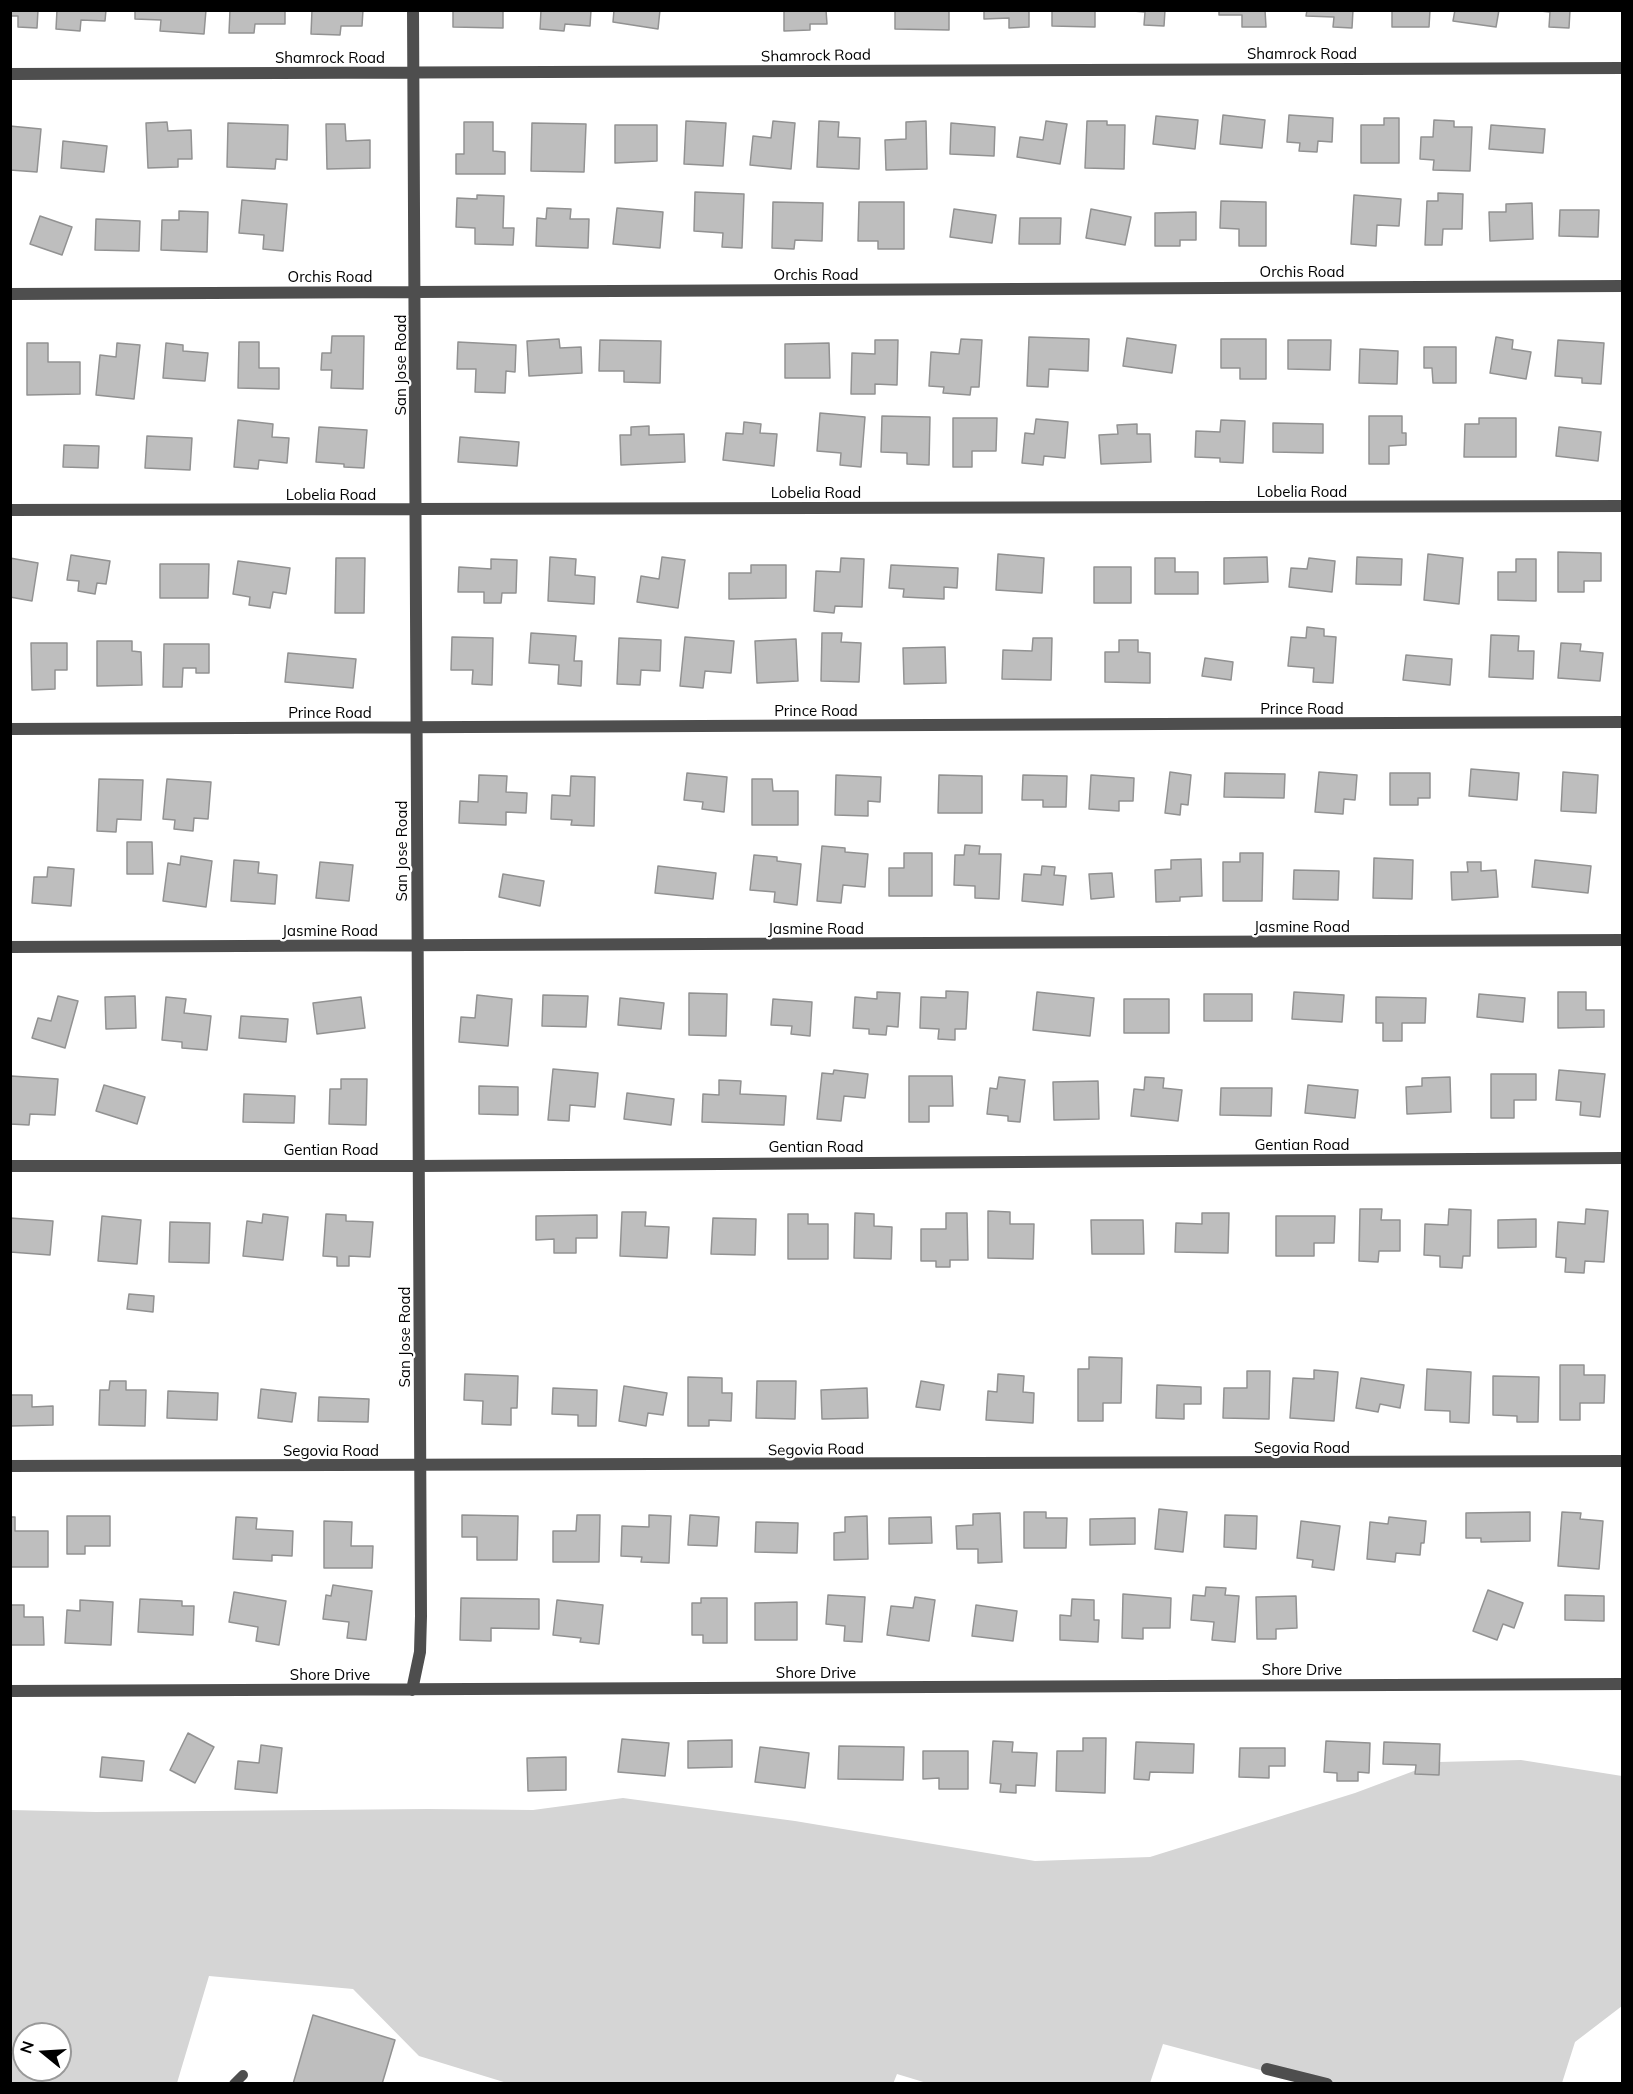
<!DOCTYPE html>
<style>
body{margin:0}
#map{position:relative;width:1633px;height:2094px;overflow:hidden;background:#fff;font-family:Mulish,sans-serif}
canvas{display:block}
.frame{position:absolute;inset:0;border:12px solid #000;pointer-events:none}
.north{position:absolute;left:12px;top:2022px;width:60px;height:60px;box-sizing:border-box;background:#fff;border:2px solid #999;border-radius:50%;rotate:288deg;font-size:16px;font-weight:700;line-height:24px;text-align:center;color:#000}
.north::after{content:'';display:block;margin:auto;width:21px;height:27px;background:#000;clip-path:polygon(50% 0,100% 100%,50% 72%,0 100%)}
</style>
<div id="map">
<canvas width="1633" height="2094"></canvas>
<div class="frame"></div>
<div class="north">N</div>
</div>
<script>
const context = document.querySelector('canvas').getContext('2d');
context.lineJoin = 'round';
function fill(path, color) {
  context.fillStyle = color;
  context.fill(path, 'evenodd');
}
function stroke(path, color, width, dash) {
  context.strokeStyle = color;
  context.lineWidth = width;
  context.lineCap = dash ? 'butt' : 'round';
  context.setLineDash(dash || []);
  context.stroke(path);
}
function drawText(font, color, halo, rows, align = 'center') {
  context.font = font + ' Mulish,sans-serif';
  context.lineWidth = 4.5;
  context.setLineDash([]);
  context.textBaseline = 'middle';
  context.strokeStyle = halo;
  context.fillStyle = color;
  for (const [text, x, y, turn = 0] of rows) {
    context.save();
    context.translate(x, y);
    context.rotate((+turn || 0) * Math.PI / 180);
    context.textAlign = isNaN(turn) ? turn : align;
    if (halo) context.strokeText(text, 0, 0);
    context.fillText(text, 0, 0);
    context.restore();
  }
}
const green = new Path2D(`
 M1521 1760 1622 1776V2006L1575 2042 1562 2083H1309L1163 2044 1150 2083 930 2084 897 2074 893 2084 507 2083 419 2056 353 1989 209 1976 177 2083 11 2084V1810L96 1812 428 1809 533 1810 623 1798 795 1821 1035 1861 1150 1857 1355 1793 1438 1762ZM24 2034H60V2070H24Z`);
const building = new Path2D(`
 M10 10H38L37 28 18 27V16H10Z
 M57 10H106L105 21 81 20 80 31 56 29Z
 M135 10H206L204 34 160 31 161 20 135 19Z
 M230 10H285V24H255L254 33H229Z
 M312 10H363L362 26H341L340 35 311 34Z
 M453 10H503V28L453 27Z
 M541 10H591L590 26 565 24 564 31 540 29Z
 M614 10H660L658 29 613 22Z
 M784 10H826L827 24H810V30L784 31Z
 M895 10H949V30L895 29Z
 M984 10H1029V27L1009 28V18L984 19Z
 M1052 10H1095V27L1052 26Z
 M1121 10H1165L1164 26 1144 25 1145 12Z
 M1219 10H1265L1266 27H1242V15H1219Z
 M1307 10H1353L1352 28 1333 27 1334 17 1306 16Z
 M1392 10H1430L1429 27H1392Z
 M1455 10H1499L1496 27 1453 21Z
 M1531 10H1570L1569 28 1549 27 1550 12Z
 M1223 115 1265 120 1262 148 1220 144Z
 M1289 115 1333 118 1332 142 1318 141 1317 152 1299 151 1300 143 1287 142Z
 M1156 116 1198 120 1195 149 1153 144Z
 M1384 118H1399V163H1361V125H1384Z
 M1434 120 1454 121V127H1472L1470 171 1433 170 1434 160 1420 159 1421 137H1433Z
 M686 121 726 123 723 166 684 164Z
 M773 121 795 123 791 169 750 165 753 136 771 138Z
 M819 121 839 122 838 137 860 138 859 169 817 167Z
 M926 121 927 169 886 170 885 140 906 139V122Z
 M1046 121 1067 124 1060 164 1017 157 1020 137 1043 140Z
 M1087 121H1107V125H1125L1124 169 1085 168Z
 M167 122 168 131 191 130 192 159H178V167L148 168 146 123Z
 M464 122H493V151L505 152V174H456V154H464Z
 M228 123 288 125 287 160 276 159 275 169 227 167Z
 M532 123 586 124 584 172 531 171Z
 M951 123 995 127 994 156 950 154Z
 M326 124H345L346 141 370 140V168L327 169Z
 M615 125H657V161L615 163Z
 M1491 125 1545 129 1543 153 1489 149Z
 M10 126 41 129 37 172 10 170Z
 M63 141 107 146 104 172 61 168Z
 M695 192 744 194 742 248 722 247 723 233 694 231Z
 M1438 193 1463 194 1462 229H1443L1442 245H1425L1427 201H1438Z
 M477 195 504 196 503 228H514L513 245 475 244V228L456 227 457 198 477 199Z
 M1354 195 1401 199 1399 226 1377 225 1376 246 1351 244Z
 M242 200 287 204 283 251 263 249 264 235 239 233Z
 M1221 201 1266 202V246H1239V229L1220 228Z
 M773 202 823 203 822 241 795 240 794 249 772 248Z
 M859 202H904V249H878V241H858Z
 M1532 203 1533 239 1490 241 1489 212H1506V204Z
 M547 208 571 209 570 219H589L588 248 536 246 537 218 546 219Z
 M617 208 663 212 660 248 613 244Z
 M954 209 996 215 992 243 950 237Z
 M1091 209 1131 217 1125 245 1086 238Z
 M1560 210H1599L1598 237 1559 236Z
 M179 211 208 212 207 252 161 250 162 220H179Z
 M1196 212V240H1180V246H1155V213Z
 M40 216 72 227 62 255 30 244Z
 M1020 218H1061L1060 244H1019Z
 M96 219 140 221 139 251 95 250Z
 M332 336H364L363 389 331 388 332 370H321L322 353H331Z
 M1029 337 1089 339 1088 371 1049 369 1048 387 1027 386Z
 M1496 337 1513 340 1512 349 1531 352 1526 379 1490 373Z
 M1127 338 1176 345 1172 373 1123 366Z
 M559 339 560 348 581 347 582 373 529 376 527 341Z
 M961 339 982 340 979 387H971L970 395 943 393 944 387 929 386 931 352 959 354Z
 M1221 339H1266V379H1240V368H1221Z
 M600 340 661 341 660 383 624 382V371H599Z
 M875 340H898L897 385 875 384V394H851L852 353 875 354Z
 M1288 340H1331L1330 370 1288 369Z
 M1558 340 1604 343 1601 384 1582 383V378L1555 376Z
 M239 342H259V368H279V389L238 388Z
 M458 342 516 345 515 372 506 371 505 393 475 392 476 369H457Z
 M27 343H48V362H80V394L27 395Z
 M117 343 140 345 134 399 96 395 100 355 116 357Z
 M166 343 183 345V351L208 353 205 381 163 378Z
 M829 343 830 378H785V344Z
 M1424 347H1456V383H1433L1432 368H1424Z
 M1360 349 1398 351 1397 384 1359 383Z
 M820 413 865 417 861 467 840 465 841 453 817 451Z
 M882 416 930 417 929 465 907 464V453L881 452Z
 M1369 416H1402V433H1406V445L1389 446V464H1369Z
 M953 418H997L996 451H972V467H953Z
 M1479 418H1516V457H1464L1465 424H1479Z
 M1036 419 1068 422 1065 458 1044 456 1043 465 1022 463 1025 433 1034 434Z
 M238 420 273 424 272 437 289 438 287 463 259 460 258 469 234 467Z
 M1221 420 1245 421 1243 463 1220 462V458L1195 457 1196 431 1220 432Z
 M744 422 761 424 760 433 777 434 774 466 723 460 726 433 743 434Z
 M1273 423 1323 424V453L1273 452Z
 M1137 424V434H1150L1151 462 1101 464 1099 435 1118 434 1117 425Z
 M649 426V435L684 434 685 462 621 465 620 435H631V427Z
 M319 427 367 430 364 468 344 467V464L316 462Z
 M1559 427 1601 432 1598 461 1556 456Z
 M147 436 192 438 190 470 145 468Z
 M460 437 519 442 517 466 458 462Z
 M64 445 99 446 98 468 63 467Z
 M1558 552 1601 553V581H1584V592H1558Z
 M998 554 1044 558 1042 593 996 590Z
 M1428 554 1463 558 1459 604 1424 600Z
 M71 555 110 561 106 584 97 583 95 594 78 591 79 581 67 580Z
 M550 557 576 559 575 575 595 577 594 604 548 601Z
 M662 557 685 560 678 608 637 602 641 576 659 579Z
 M1267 557 1268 582 1224 584V558Z
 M1357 557 1402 559 1401 585 1356 584Z
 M10 558 38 563 32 601 10 597Z
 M336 558H365L364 613H335Z
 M841 558 864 559 862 607 835 606 834 613 814 611 816 571 840 572Z
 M1155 558H1175V572H1198V594H1155Z
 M1309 558 1335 561 1332 592 1289 587 1291 568 1307 569Z
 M491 559 517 560 516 593H502L501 603H484V592H458L459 567 491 569Z
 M1516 559H1536V601L1498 600V572H1516Z
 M238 561 290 568 286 594 273 592 270 608 249 605 250 597 233 594Z
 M160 564H209L208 598H160Z
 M751 565H786V598L729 599V573H751Z
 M891 565 958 568 957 588 944 587V599L903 597 904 589 889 588Z
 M1094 567H1131V603H1094Z
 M1307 627 1324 629V636L1336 637 1333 683 1313 682 1314 668 1288 666 1291 637 1306 638Z
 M531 633 576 636 574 661H582L581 686 558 684 559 665 529 663Z
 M822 633H842L841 642 861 643 859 682 821 681Z
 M1491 635 1519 636 1518 651H1534L1533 679 1489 677Z
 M452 637 493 638 492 685 472 684 473 670H451Z
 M685 637 734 641 731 673 705 671 703 688 680 686Z
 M619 638 661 640 660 671 641 670 640 685 617 684Z
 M1033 638H1052L1051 680 1002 679 1003 650 1032 651Z
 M796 639 798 681 757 683 755 641Z
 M1119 640H1138V652L1150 653V683L1105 682V652H1119Z
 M97 641H132V651L141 652 142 685 97 686Z
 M31 643H67V670H55V689L32 690Z
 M1561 643 1581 644 1580 651 1603 653 1600 681 1558 678Z
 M164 644H209V673H196V668H183L182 687H163Z
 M945 647 946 683 904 684 903 648Z
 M288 653 356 659 353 688 285 682Z
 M1406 655 1452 659 1450 685 1403 680Z
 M1205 658 1233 662 1231 680 1202 676Z
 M1471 769 1519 773 1517 800 1469 796Z
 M1170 772 1191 775 1188 805 1181 804 1180 815 1165 813Z
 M1319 772 1357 775 1355 800 1344 799 1343 814 1315 812Z
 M1563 772 1598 775 1596 813 1561 811Z
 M687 773 727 777 724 812 702 809 703 802 684 800Z
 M1225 773 1285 774 1284 798 1224 797Z
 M1390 773H1430V798H1418V805H1390Z
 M479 775 507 776 506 792 527 793 526 813 506 812V825L459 823 460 801 478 802Z
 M836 775 881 777 880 802 868 801V816L835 815Z
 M939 775 982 776V813H938Z
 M1023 775 1067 776 1066 807H1043V800H1022Z
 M1091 775 1134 778 1133 801H1119V811L1089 809Z
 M571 776 595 777 594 826 571 825 572 820 551 819 552 795 570 796Z
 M99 779 143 780 141 820 117 819 116 832 97 831Z
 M167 779 211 782 208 819 194 818 193 831 174 829 175 820 163 819Z
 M752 779H772L773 791H798V825H752Z
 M127 842H152L153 874H127Z
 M965 845 980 846 979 854H1001L999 899 975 898V886L954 885 955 855H964Z
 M822 846 845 848V852L868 854 865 887 843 885 841 903 817 901Z
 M904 853H932V896H889V868H904Z
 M1240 853H1263L1262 901H1223V862H1240Z
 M754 855 777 857V861L801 864 797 905 774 902 775 892 750 890Z
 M181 856 212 861 206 907 163 901 168 863 180 865Z
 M1374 858 1413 860 1412 899 1373 898Z
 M1201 859 1202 896 1180 897V901L1156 902 1155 870 1171 869V860Z
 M234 860 259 862 258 873 277 875 275 904 231 901Z
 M1535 860 1591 866 1588 893 1532 887Z
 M320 862 353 865 349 901 316 898Z
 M1467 862H1481V871L1496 870 1498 897 1452 900 1451 872H1468Z
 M658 866 716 873 713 899 655 893Z
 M1042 866 1055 867 1054 875 1066 876 1063 905 1022 901 1024 874 1041 875Z
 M48 867 74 869 71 906 32 903 34 877H47Z
 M1294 870 1339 871 1338 900 1293 899Z
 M1112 873 1114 897 1091 899 1089 874Z
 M503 874 544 881 540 906 499 897Z
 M946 991 968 992 966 1029H955V1040L938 1039 939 1029 920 1028 921 997 946 998Z
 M877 992 900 993 898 1027 887 1026 886 1035 869 1034V1029L853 1028 855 997 877 999Z
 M1037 992 1094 998 1090 1036 1033 1030Z
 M1294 992 1344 995 1342 1022 1292 1019Z
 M1558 992H1586V1010H1604V1027L1558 1028Z
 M689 993 727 994 726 1036 689 1035Z
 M1204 994H1252V1021H1204Z
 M1479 994 1525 998 1523 1022 1477 1017Z
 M477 995 512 999 508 1046 459 1042 461 1017 475 1018Z
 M543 995 588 996 586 1027 542 1026Z
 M58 996 78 1001 65 1048 32 1038 38 1018 51 1021Z
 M135 996 136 1028 106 1029 105 997Z
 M166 997 186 999 184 1013 211 1016 207 1050 182 1048V1042L162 1040Z
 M361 997 365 1028 317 1034 313 1003Z
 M1376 997 1426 998 1425 1023H1402V1041H1383V1023H1376Z
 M620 998 664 1003 661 1029 618 1025Z
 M773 999 812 1002 810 1036 791 1034 792 1026 771 1025Z
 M1124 999H1169V1033H1124Z
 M241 1016 288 1019 286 1042 239 1038Z
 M553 1069 598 1073 595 1107 570 1105 569 1121 548 1120Z
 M834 1070 868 1074 865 1098 844 1096 841 1121 817 1119 822 1073 833 1074Z
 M1559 1070 1605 1074 1600 1117 1580 1115 1581 1102 1556 1100Z
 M1491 1074H1536V1100H1514V1118H1491Z
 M11 1076 58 1079 55 1115 30 1114 29 1125 10 1124Z
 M909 1076H952L953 1106H929V1122H909Z
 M999 1077 1025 1080 1020 1122 1008 1121V1116L987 1114 990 1088 997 1089Z
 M1145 1077 1164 1078 1163 1088 1182 1090 1178 1121 1131 1116 1134 1089 1144 1090Z
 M1450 1077 1451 1112 1407 1114 1406 1087 1422 1086V1078Z
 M341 1079H367L366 1125 329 1124 330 1089H341Z
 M719 1080 741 1081 740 1094 786 1096 784 1125 702 1122 703 1094 719 1095Z
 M1098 1081 1099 1119 1054 1120 1053 1082Z
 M104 1085 145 1097 137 1124 96 1111Z
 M1308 1085 1358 1090 1355 1118 1305 1113Z
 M479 1086 518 1087V1115L479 1114Z
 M1221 1088H1272L1271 1116 1220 1115Z
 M627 1093 674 1099 671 1125 624 1119Z
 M244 1094 295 1096 294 1123 243 1122Z
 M1360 1209H1382L1381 1220H1400V1251H1379L1378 1262 1359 1261Z
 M1449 1209 1471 1210 1470 1256H1463L1462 1268 1440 1267V1256L1424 1255 1425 1224 1448 1225Z
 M1586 1209 1608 1211 1604 1262 1585 1261 1584 1273 1565 1272 1566 1258 1556 1257 1558 1222 1585 1224Z
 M988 1211 1010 1212V1224H1034L1033 1259 988 1258Z
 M622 1212H646L645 1226 669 1227 667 1258 620 1256Z
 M855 1213 874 1214V1226L892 1227 891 1259 854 1258Z
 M946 1213H967L968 1260H950V1267H936V1261H921V1229H946Z
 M1202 1213H1229L1228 1253 1175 1252 1176 1223 1202 1224Z
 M263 1214 288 1217 283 1260 243 1256 247 1221 262 1223Z
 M326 1214 346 1215V1221L373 1222 370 1257 349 1256V1266H337V1257L323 1256Z
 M788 1214H808V1224H828V1259H788Z
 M597 1215V1238H576V1253H554V1239L536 1240V1216Z
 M102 1216 141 1220 137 1264 98 1261Z
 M1276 1216H1335L1334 1243H1314V1256H1276Z
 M10 1218 53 1221 50 1255 10 1252Z
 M713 1218 756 1219 755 1255 711 1254Z
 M1536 1219V1247L1498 1248V1220Z
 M1091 1220H1143L1144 1254H1092Z
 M170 1222 210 1223 209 1263 169 1262Z
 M129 1294 154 1296 153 1312 127 1309Z
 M1089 1357 1122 1358 1121 1403H1103V1421H1078V1369H1089Z
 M1560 1365H1584V1375H1605L1604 1403H1580V1420H1560Z
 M1427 1369 1471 1372 1469 1423 1450 1422V1411L1425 1410Z
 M1314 1370 1338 1372 1334 1421 1290 1418 1293 1378 1314 1379Z
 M1247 1371H1270L1269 1419 1223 1418 1224 1388H1247Z
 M465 1374 518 1376 517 1408H511V1425L482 1424 483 1401 464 1400Z
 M998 1374 1024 1376 1023 1392 1034 1393 1033 1423 986 1420 988 1391 997 1392Z
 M1493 1376 1539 1377 1538 1422H1517V1416L1493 1415Z
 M688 1377 722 1378V1393H732L731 1421 709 1420V1426H688Z
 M1361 1378 1404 1385 1400 1408 1380 1404 1378 1412 1356 1408Z
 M110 1381H126V1390H146L145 1426 99 1425 100 1390H109Z
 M757 1381H796L795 1419 756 1418Z
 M921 1381 944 1385 940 1410 916 1407Z
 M1157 1385 1201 1387V1404H1184V1419L1156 1418Z
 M624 1386 667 1393 663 1415 648 1413 646 1426 619 1421Z
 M553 1388 597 1390 596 1426H578V1415L552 1414Z
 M867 1388 868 1418 822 1419 821 1390Z
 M261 1389 296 1393 292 1422 258 1418Z
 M168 1391 218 1393 217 1420 167 1418Z
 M10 1395H32V1407L53 1406V1425L10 1426Z
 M319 1397 369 1399 368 1422 318 1421Z
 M1159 1509 1187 1512 1183 1552 1155 1549Z
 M1024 1512H1046V1518H1067L1066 1548H1024Z
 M1530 1512V1541L1481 1542V1538H1466V1513Z
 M1562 1512 1581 1513 1580 1519 1603 1521 1599 1569 1558 1566Z
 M1000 1513 1002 1562 978 1563V1549H957L956 1526 973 1525V1514Z
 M462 1515 518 1516 517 1560H477V1537H462Z
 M577 1515H600L599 1562H553V1531H576Z
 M649 1515 671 1516 669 1563 641 1562 642 1557 621 1556 622 1526 649 1527Z
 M690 1515 719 1517 717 1546 688 1545Z
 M1225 1515 1257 1516 1256 1549 1224 1547Z
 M67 1516H110V1546H85V1554H67Z
 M867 1516 868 1559 834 1560V1533L845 1532V1517Z
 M10 1517H15V1531H48V1567H10Z
 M236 1517 257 1518 256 1529 293 1531 292 1556 272 1555V1561L233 1559Z
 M931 1517 932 1543 889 1544V1518Z
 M1389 1517 1426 1521 1424 1543H1421L1420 1555 1396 1553 1395 1562 1367 1559 1370 1522 1388 1524Z
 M1135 1518V1544L1090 1545V1519Z
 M324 1521 352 1522 351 1546H373L372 1568H324Z
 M1301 1521 1340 1526 1334 1570 1312 1567 1313 1560 1297 1558Z
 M756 1522 798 1523 797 1553 755 1552Z
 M333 1585 372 1591 366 1640 347 1638 349 1622 323 1619 326 1595 331 1596Z
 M1206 1587 1226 1588 1225 1595 1239 1596 1235 1642 1212 1640 1214 1622 1191 1620 1193 1595 1205 1596Z
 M1488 1590 1523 1603 1514 1628 1503 1624 1497 1640 1473 1631Z
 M234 1592 286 1601 279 1645 256 1641 258 1627 229 1622Z
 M1123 1594 1171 1598 1170 1628H1143V1639L1122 1638Z
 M828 1595 865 1597 862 1642 844 1641 845 1626 826 1624Z
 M1565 1595 1604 1596V1621L1565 1620Z
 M1296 1596 1297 1628 1276 1629V1639H1257L1256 1597Z
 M915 1597 935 1600 929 1641 887 1635 891 1606 913 1608Z
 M461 1598 539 1599V1629L491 1628V1641L460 1640Z
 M701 1598H727V1643H703V1635H692V1603H701Z
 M140 1599 182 1601V1606H194L193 1635 138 1632Z
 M1072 1599 1094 1600V1620H1099L1098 1642 1060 1640V1615L1071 1616Z
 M80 1600 113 1602 111 1645 65 1643 67 1610 80 1611Z
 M557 1600 603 1605 599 1644 580 1642 581 1638 553 1635Z
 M797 1602V1640H755V1603Z
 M10 1605H24V1617H43L44 1645H10Z
 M976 1605 1017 1611 1013 1641 972 1636Z
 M188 1733 214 1747 195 1783 170 1770Z
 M1083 1738H1106L1105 1793 1056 1791 1057 1751H1083Z
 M622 1739 669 1743 665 1776 618 1772Z
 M732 1740V1767L688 1768V1741Z
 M993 1741 1013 1742 1012 1752 1037 1753 1035 1786 1016 1785V1793L1000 1792 1001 1784 990 1783Z
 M1326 1741 1370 1743 1369 1773 1358 1772V1781H1337V1773L1324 1772Z
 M1136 1742 1194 1744 1193 1773 1150 1772 1149 1780 1134 1779Z
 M1384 1742 1440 1744 1439 1775 1415 1774 1416 1765 1383 1764Z
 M261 1745 282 1748 277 1793 235 1789 238 1761 259 1763Z
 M839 1746 904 1747 903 1780 838 1779Z
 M760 1747 809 1753 805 1788 755 1782Z
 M1240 1748H1285V1766H1269V1778L1239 1777Z
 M923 1751H968V1789H939V1778L923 1779Z
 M102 1757 144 1761 142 1781 100 1777Z
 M566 1757V1790L528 1791 527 1758Z
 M313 2015 395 2040 382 2084H293Z`);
const lane = new Path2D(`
 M234 2084 243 2075`);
const street = new Path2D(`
 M10 74 1622 68
 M10 294 1622 286
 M10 510 1622 506
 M10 729 1622 722
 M10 947 1622 940
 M10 1166H419L1622 1158
 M10 1466 1622 1461
 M412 1690 420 1652 421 1616 413 10
 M10 1691 1622 1684
 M1267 2069 1327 2084`);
const streetNames = [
 ["Shamrock Road",1302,54],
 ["Shamrock Road",816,56,-1],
 ["Shamrock Road",330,58],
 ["Orchis Road",1302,272],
 ["Orchis Road",816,275],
 ["Orchis Road",330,277],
 ["San Jose Road",401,365,-90],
 ["Lobelia Road",1302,492],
 ["Lobelia Road",816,493],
 ["Lobelia Road",331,495],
 ["Prince Road",1302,709],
 ["Prince Road",816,711],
 ["Prince Road",330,713],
 ["San Jose Road",402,851,-90],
 ["Jasmine Road",1302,927],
 ["Jasmine Road",816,929],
 ["Jasmine Road",330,931],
 ["Gentian Road",1302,1145],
 ["Gentian Road",816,1147],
 ["Gentian Road",331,1150],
 ["San Jose Road",405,1337,-90],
 ["Segovia Road",1302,1448],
 ["Segovia Road",816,1450,-1],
 ["Segovia Road",331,1451],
 ["Shore Drive",1302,1670],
 ["Shore Drive",816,1673],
 ["Shore Drive",330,1675]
];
fill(green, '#d5d5d5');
fill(building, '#bebebe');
stroke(building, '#929292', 1.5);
stroke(lane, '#4e4e4e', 10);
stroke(street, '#4e4e4e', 12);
drawText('15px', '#000', '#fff', streetNames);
</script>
